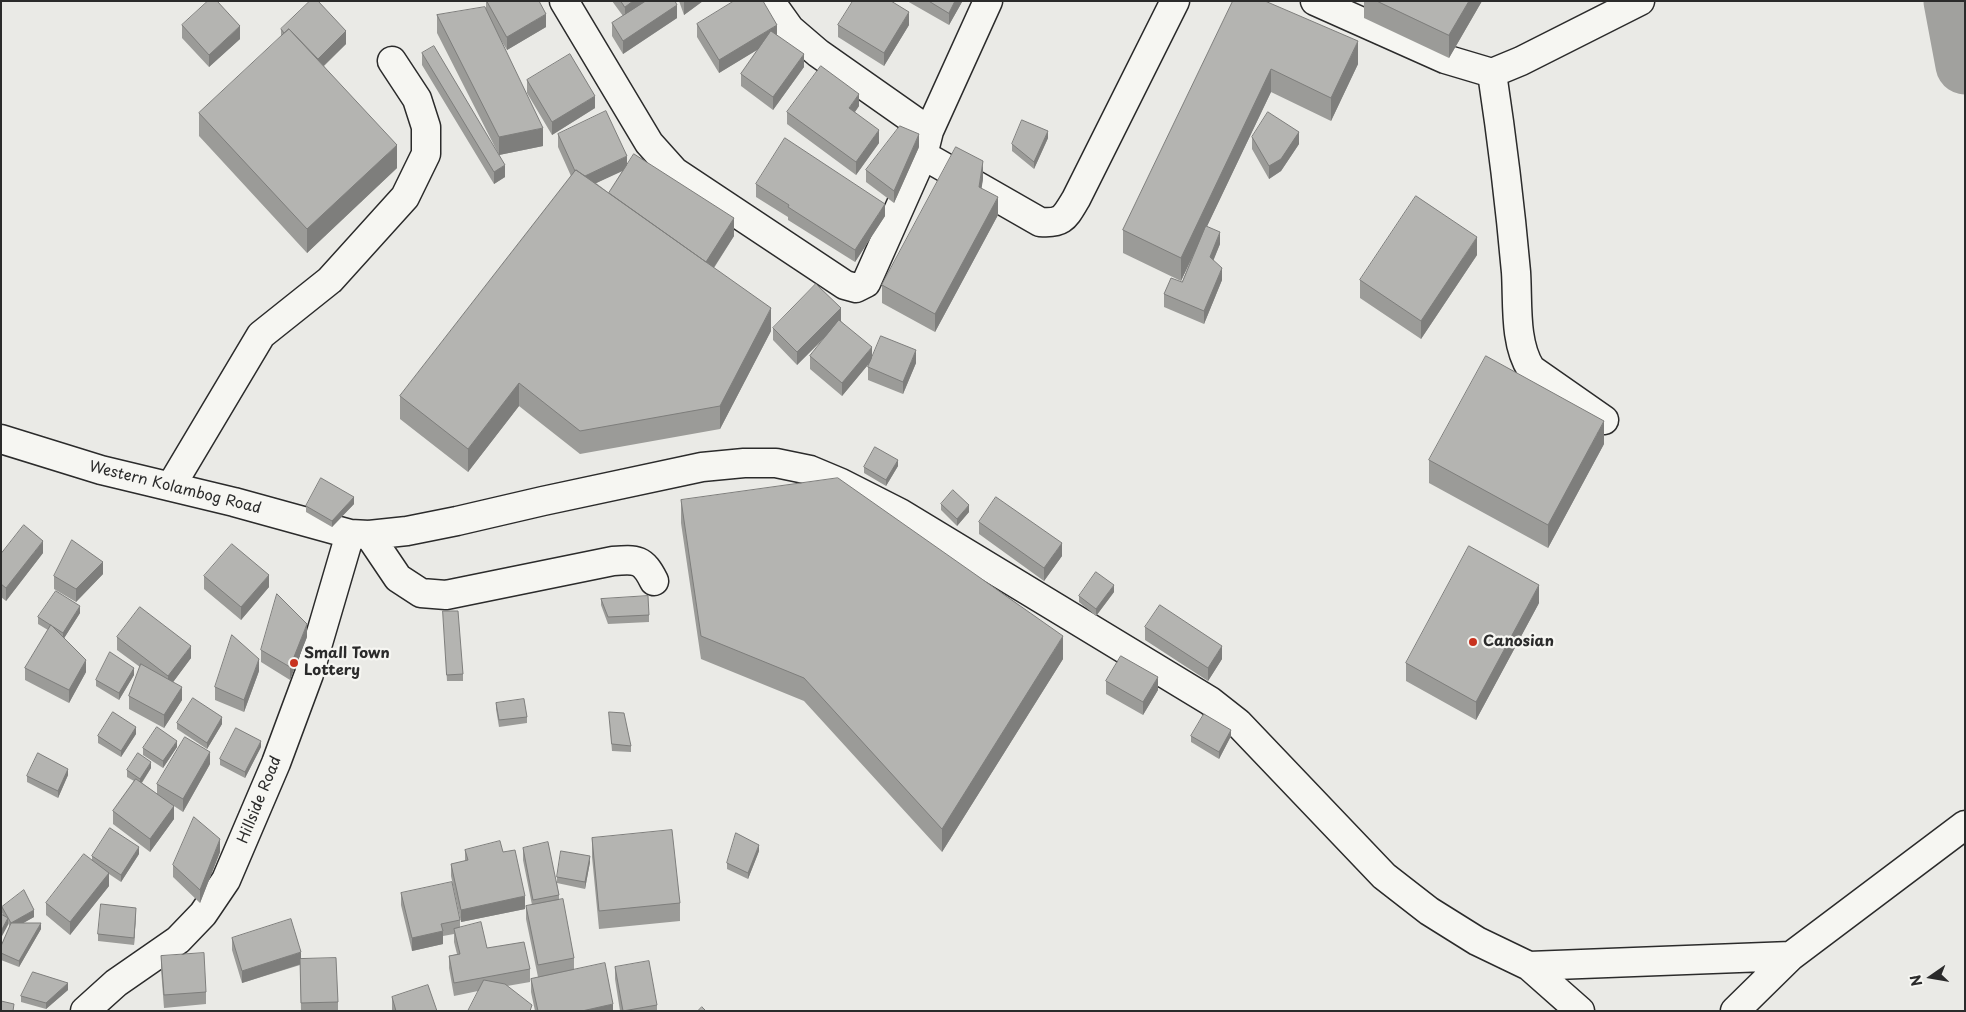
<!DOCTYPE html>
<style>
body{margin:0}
#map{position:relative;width:1966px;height:1012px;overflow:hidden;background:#eaeae6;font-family:"Playpen Sans",sans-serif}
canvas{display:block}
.frame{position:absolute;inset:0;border:2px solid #2b2b2b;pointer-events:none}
.north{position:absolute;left:1906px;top:952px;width:50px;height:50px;-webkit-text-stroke:4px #f6f6f2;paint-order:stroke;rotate:257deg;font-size:14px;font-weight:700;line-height:20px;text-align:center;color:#2b2b2b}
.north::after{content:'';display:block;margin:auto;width:18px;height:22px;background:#2b2b2b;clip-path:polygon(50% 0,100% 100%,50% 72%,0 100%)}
</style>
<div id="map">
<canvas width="1966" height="1012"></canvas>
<div class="frame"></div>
<div class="north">N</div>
</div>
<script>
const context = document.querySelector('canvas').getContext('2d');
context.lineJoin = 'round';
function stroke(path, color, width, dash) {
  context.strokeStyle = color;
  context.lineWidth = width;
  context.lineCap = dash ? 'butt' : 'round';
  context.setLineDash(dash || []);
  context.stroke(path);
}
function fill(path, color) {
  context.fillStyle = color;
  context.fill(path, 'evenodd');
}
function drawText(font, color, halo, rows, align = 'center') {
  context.font = font + ' "Playpen Sans",sans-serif';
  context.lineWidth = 4.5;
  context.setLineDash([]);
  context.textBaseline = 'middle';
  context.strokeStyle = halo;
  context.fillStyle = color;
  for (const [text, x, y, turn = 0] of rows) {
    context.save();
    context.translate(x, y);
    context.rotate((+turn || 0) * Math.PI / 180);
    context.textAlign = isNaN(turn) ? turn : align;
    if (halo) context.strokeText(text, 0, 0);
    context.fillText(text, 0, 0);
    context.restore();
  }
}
const river = new Path2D(`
 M1953 1 1965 65`);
const minor = new Path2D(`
 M564 1 649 143 675 172 845 285 856 288 866 283 923 155
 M770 1 790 29 818 53 929 131 923 155 1040 222C1063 224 1065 217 1076 199L1175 1
 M1315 1 1445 59 1492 73 1521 61 1640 1
 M1492 73C1502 139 1510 205 1516 272 1518 302 1514 343 1531 369L1604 420
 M929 131 988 1
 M1 439 101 470 234 502 350 534 369 535 407 531 457 521 543 501 702 467 744 463H776L810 470 841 483 900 513 1210 701 1238 723 1384 876 1429 911 1477 941 1529 966 1580 1011
 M171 486 261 335 330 280 405 197 426 154V127L417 99 392 61
 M369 535 398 578 421 593 446 595 613 561C637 559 643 559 654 581
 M1529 966 1791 956
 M85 1011 116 983 178 940 203 914 226 880 276 763 309 674 350 534
 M1735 1011 1791 956 1965 825`);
const wall = new Path2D(`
 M486 1 546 27 507 50 499 37 543 146 499 155 437 33V15L486 9Z
 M612 1H675L677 18 623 54 612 36V23L623 16Z
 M679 1H703L684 15Z
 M907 1H962V2L949 25Z
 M1233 1 1358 64 1331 121 1271 92 1207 226 1220 244 1213 260 1222 280 1204 324 1164 307V294L1182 282 1193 255 1181 281 1123 253V230Z
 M1364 1H1482L1449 58 1364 18Z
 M697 24 777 36 804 67 773 110 741 86V74L758 49 719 73 697 37Z
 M182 25 240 39 209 67 182 38Z
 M838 25H909L884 66 838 37Z
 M281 29 346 44 324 66 397 168 307 253 199 136V113L281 37Z
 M422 53 505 177 494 184 422 65Z
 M527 80 595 108 552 135 527 93Z
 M859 106 855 112 879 143 856 175 787 124V112Z
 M558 134 627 165 734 236 714 268 771 331 720 429 580 454 519 406 468 472 400 419V396L571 176 558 147ZM623 170 609 193 596 183Z
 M1252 137 1299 144 1281 171 1269 179 1252 149Z
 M1048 138 1034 169 1012 151V144Z
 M919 147 894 203 866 182V170Z
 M983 179 981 188 998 215 935 332 882 303V285Z
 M756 184 885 216 855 262 788 220V217L756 197Z
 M1477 255 1421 339 1360 298V280Z
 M841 321 872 358 916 363 903 394 868 380V367L871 361 842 396 810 369V356L827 335 797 365 773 340V328Z
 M1604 444 1548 548 1429 483V460Z
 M898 466 886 486 864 473V467Z
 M681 500 1063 659 942 852 804 701 701 659 681 523Z
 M354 504 332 527 306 512V506Z
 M941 504 969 512 957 526 941 510Z
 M979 522 1062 556 1044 581 979 534Z
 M43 553 6 601 1 597V554Z
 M103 574 76 602 54 589V576Z
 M204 576 269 587 241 620 204 589Z
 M1114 592 1096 616 1079 602V596Z
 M601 599 649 615V622L608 624 601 605Z
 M1539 603 1476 720 1406 681V663Z
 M443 611 463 674V681H447Z
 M80 613 64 638 86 672 69 703 25 680V668L48 630 38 624V617Z
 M1145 627 1222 659 1208 681 1145 640Z
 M117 637 191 658 173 682 182 700 164 728 129 709V696L140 667 117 650Z
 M307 637 290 680 261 662V650Z
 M259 671 244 712 215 700V687Z
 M134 675 119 700 96 686V680Z
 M1106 681 1158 690 1143 715 1106 694Z
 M496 703 527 717V723L499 727 496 709Z
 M609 712 631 746V752L612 751Z
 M177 723 222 724 207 749 177 729Z
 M136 734 121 757 98 743V736Z
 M1191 736H1231L1219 759 1191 742Z
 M177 747 163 768 143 755V748Z
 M261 747 245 778 220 765V759Z
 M210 764 183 812 174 806V819L150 852 113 824V811L134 781 127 777V770L151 768 142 783 157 794V784Z
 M68 775 58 798 27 782V776Z
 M592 838 680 903V921L599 929 592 857Z
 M523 848 557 882V877L590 862 585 889 557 883 559 895V900L574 958V970L613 1011H535L531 992V979L538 977 526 919V906L532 905 523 860Z
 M465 850 503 852 525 909 461 922 451 876V864L465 861Z
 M759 851 748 879 727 869V863Z
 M220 852 200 903 173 877V865Z
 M139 854 121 882 109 874V886L70 935 46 915V903L92 860V856Z
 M401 893 460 920V928L487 948 530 969V982L507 986 532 1011 478 991 454 996 449 968V956L457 954 454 942V934L443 936V944L412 951 401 905Z
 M2 907 34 917 23 923 41 929 19 967 1 960V946L10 927 2 913Z
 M136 914 134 945 98 941V934Z
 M232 938 301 959 338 1002V1011H301L300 965 242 983 232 950Z
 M161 956 206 992V1004L164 1008 161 969Z
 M615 967 657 1005V1011H620L615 979Z
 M68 990 46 1009 21 1002V996Z
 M392 997 437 1011H392Z`);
const shadedWall = new Path2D(`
 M633 1H651L625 19V7Z
 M685 1H703L684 15V2Z
 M955 1H962V2L949 25V13Z
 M1469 1H1482L1449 58V35Z
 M677 5V18L623 54V41Z
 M909 12V25L884 66V53Z
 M546 14V27L507 50V37Z
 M777 25V38L719 73V60Z
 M240 26V39L209 67V55Z
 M346 31V44L313 76V64Z
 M1358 41V64L1331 121V98Z
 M804 54V67L773 110V97Z
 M1271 69V92L1181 281V258Z
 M859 94V106L849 120V108Z
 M595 96V108L552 135V122Z
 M543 128V146L499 155V137Z
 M879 130V143L856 175V162Z
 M1048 131V138L1034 169V162Z
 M1299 132V144L1281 171 1269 179V166Z
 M919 134V147L894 203V191Z
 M397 145V168L307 253V229Z
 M627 156V169L579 191V179Z
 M983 161V179L979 205V187Z
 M505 165V177L494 184V172Z
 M998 197V215L935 332V314Z
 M885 204V216L855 262V250Z
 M734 218V236L705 281V263Z
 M1220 232V244L1210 269V257Z
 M1477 237V255L1421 339V321Z
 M1222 268V280L1204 324V311Z
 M771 308V331L720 429V406Z
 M841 308V321L797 365V352Z
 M872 347V360L842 396V383Z
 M916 350V363L903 394V382Z
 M519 383V406L468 472V449Z
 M1604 421V444L1548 548V525Z
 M898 460V466L886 486V480Z
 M354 497V504L332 527V521Z
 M969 505V512L957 526V519Z
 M43 541V553L6 601V588Z
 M1062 543V556L1044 581V568Z
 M103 562V574L76 602V589Z
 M269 575V587L241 620V607Z
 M1114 585V592L1096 616V609Z
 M1539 585V603L1476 720V702Z
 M80 606V613L63 640V633Z
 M307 624V637L290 680V667Z
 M1063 636V659L942 852V829Z
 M191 646V658L168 689V676Z
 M1222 646V659L1208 681V668Z
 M259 659V671L244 712V700Z
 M86 660V672L69 703V690Z
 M134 668V675L119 700V693Z
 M1158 677V690L1143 715V702Z
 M182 687V700L164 728V715Z
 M222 717V724L207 749V743Z
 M136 727V734L121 757V751Z
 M1231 730V736L1219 759V752Z
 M177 741V747L163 768V761Z
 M261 741V747L245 778V772Z
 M210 752V764L183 812V799Z
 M151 762V768L140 785V779Z
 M68 769V775L58 798V791Z
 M174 806V819L150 852V839Z
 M220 839V852L200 903V890Z
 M759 845V851L748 879V873Z
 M139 847V854L121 882V875Z
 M590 856V862L585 889V882Z
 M109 873V886L70 935V922Z
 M525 896V909L461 922V910Z
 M136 908V914L134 945V938Z
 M34 910V917L11 930V923Z
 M8 918V925L1 938V931Z
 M41 923V929L19 967V961Z
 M443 931V944L412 951V938Z
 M301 952V964L242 983V971Z
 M68 983V990L46 1009V1003Z
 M613 1004V1011H582Z`);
const building = new Path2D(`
 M208 1H217L240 26 209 55 182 25Z
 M310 1H318L346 31 318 59 289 29 284 33 281 29Z
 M487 1H539L546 14 507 37Z
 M621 1H633L625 7Z
 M646 1H675L677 5 623 41 612 23Z
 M734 1H763L777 25 719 60 697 24Z
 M853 1H891L909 12 884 53 838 25Z
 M929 1H955L949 13Z
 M1233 1H1265L1358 41 1331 98 1271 69 1181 258 1123 230Z
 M1377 1H1469L1449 35Z
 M485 7 543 128 499 137 437 15Z
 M289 29 397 145 307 229 199 113Z
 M771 31 804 54 773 97 741 74Z
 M434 46 505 165 494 172 422 53Z
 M570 54 595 96 552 122 527 80Z
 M821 66 859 94 849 108 879 130 856 162 787 112Z
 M606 111 627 156 585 176 576 170 575 171 558 134Z
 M1268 112 1299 132 1281 159 1269 166 1252 137Z
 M1022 120 1048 131 1034 162 1012 144Z
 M900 126 919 134 894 191 866 170Z
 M785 138 885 204 855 250 788 207 789 205 756 184Z
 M956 147 983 161 979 187 998 197 935 314 882 285Z
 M634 154 734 218 706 262 609 193Z
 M576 170 771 308 720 406 580 431 519 383 468 449 400 396Z
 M1416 196 1477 237 1421 321 1360 280Z
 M1206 226 1220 232 1210 257 1222 268 1204 311 1164 294 1171 278 1182 282Z
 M816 284 841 308 797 352 773 328Z
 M839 320 872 347 842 383 810 356Z
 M881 336 916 350 903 382 868 367Z
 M1486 356 1604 421 1548 525 1429 460Z
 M875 447 898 460 886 480 864 467Z
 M321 478 354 497 332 521 306 506Z
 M838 478 1063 636 942 829 804 678 701 636 681 500Z
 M953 490 969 505 957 519 941 504Z
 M996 497 1062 543 1044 568 979 522Z
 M24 525 43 541 6 588 1 584V554Z
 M72 540 103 562 76 589 54 576Z
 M232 544 269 575 241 607 204 576Z
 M1469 546 1539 585 1476 702 1406 663Z
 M1096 572 1114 585 1096 609 1079 596Z
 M56 591 80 606 63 633 38 617Z
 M277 594 307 624 290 667 261 650Z
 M648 596 649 615 608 617 601 599Z
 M1160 605 1222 646 1208 668 1145 627Z
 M140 607 191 646 168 676 117 637Z
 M443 611H458L463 674 447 675Z
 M51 625 86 660 69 690 25 668Z
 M232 635 259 659 244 700 215 687Z
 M110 652 134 668 119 693 96 680Z
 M1121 656 1158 677 1143 702 1106 681Z
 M141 664 182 687 164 715 129 696Z
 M193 698 222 717 207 743 177 723Z
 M524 699 527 717 499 720 496 703Z
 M113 712 136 727 121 751 98 736Z
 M609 712 624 713 631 746 612 744Z
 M1204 714 1231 730 1219 752 1191 736Z
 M157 727 177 741 163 761 143 748Z
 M236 728 261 741 245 772 220 759Z
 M185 737 210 752 183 799 157 784Z
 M38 753 68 769 58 791 27 776Z
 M138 753 151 762 140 779 127 770Z
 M136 779 174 806 150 839 113 811Z
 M194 817 220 839 200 890 173 865Z
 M110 828 139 847 121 875 92 856Z
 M672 830 680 903 599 911 592 838Z
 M736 833 759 845 748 873 727 863Z
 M500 841 503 852 515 850 525 896 461 910 451 864 468 860 465 850Z
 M548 842 559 895 533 900 523 848Z
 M561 851 590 856 585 882 557 877Z
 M84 854 109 873 70 922 46 903Z
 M452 882 460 920 441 924 443 931 412 938 401 893Z
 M24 890 34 910 11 923H41L19 961 1 953V946L11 923 2 907Z
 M563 899 574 958 538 965 526 906Z
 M101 904 136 908 134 938 98 934Z
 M1 914 8 918 1 931Z
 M291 919 301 952 242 971 232 938Z
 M481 922 487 948 524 942 530 969 454 983 449 956 460 954 454 929Z
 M204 953 206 992 164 995 161 956Z
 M336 958 338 1002 301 1003 300 959Z
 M649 961 657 1005 623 1011 615 967Z
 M605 963 613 1004 582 1011H538L531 979Z
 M33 972 68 983 46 1003 21 996Z
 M484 980 505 984 532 1005 530 1011H468Z
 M428 985 437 1011H396L392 997Z
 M1 1001 14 1004 13 1011H1Z
 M702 1007 706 1011H698Z`);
const markers = [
 [1473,642,5,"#c8321e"],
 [294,663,5,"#c8321e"]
];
const streetNames = [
 ["Western Kolambog Road",175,488,14],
 ["Hillside Road",260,800,-68]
];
const poiNames = [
 ["Canosian",1483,642],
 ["Small Town",304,654],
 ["Lottery",304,671]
];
stroke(river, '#a1a19e', 59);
stroke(minor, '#2b2b2b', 31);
stroke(minor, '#f6f6f2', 28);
fill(wall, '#9b9b98');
fill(shadedWall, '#7e7e7c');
fill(building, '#b4b4b1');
stroke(building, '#7e7e7c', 1);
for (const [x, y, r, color] of markers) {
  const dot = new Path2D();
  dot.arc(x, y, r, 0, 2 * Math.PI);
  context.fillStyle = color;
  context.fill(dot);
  stroke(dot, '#f6f6f2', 2);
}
drawText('15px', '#2b2b2b', '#f6f6f2', streetNames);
drawText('bold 15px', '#2b2b2b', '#f6f6f2', poiNames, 'left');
</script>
